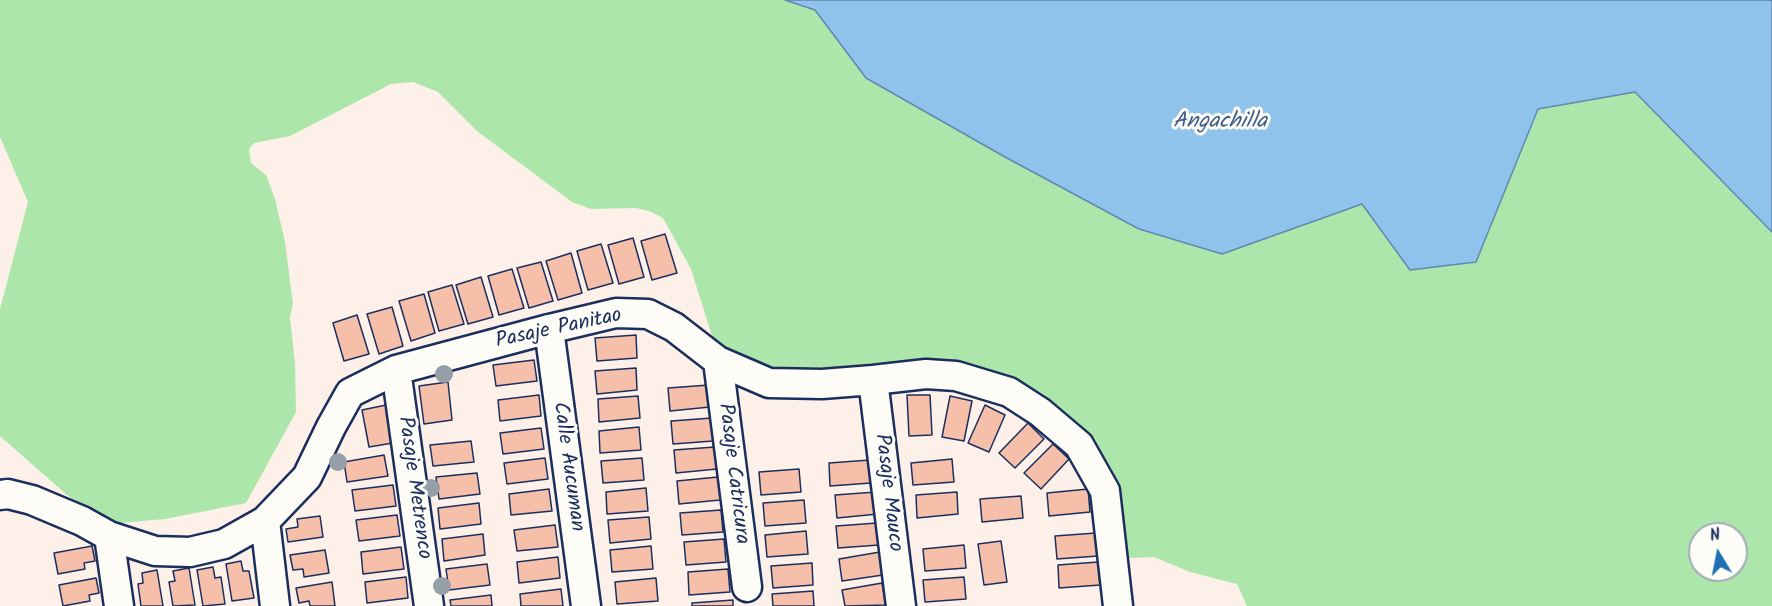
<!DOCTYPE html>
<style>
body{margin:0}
#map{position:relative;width:1772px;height:606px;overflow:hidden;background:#fcf0e8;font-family:Kalam,sans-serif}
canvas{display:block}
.north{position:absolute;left:1688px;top:522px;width:60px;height:60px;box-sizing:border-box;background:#fdfcf7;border:2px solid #a3aaba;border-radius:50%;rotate:350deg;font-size:16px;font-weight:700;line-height:24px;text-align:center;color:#1b2f5e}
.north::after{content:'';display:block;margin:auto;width:21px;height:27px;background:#1f6fb2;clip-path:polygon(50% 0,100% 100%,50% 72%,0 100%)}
</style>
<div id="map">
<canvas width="1772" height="606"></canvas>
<div class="north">N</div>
</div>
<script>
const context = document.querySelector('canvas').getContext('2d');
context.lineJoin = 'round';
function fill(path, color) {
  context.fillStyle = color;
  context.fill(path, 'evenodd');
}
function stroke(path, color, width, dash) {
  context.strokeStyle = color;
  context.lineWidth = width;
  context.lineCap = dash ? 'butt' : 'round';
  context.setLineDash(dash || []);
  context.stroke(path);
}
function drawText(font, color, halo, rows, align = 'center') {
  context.font = font + ' Kalam,sans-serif';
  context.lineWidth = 6;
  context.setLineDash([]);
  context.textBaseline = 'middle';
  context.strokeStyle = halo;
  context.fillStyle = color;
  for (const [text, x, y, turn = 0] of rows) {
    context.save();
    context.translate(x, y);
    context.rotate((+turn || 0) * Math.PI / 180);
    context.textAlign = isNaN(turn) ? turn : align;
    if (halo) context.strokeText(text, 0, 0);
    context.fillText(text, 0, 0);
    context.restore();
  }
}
const green = new Path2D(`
 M0 0H1772V606H1247L1237 584 1190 572 1154 557 1111 559 1101 496 1066 439 958 374 809 383 727 363 711 333 691 269 663 218 649 211 636 208 591 209 572 202 477 131 438 92 413 82 391 84 290 136 254 143 249 149 251 163 266 175 275 199 285 242 293 304 290 317 295 364 296 412 246 503 165 519 109 524 67 495 0 436V309L28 202 0 137ZM1700 534H1736V570H1700Z`);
const water = new Path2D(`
 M785 0H1768L1772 1V232L1635 92 1538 109 1476 262 1410 270 1362 204 1222 254 1139 229 1005 157 866 78 815 10Z`);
const building = new Path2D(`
 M665 234 677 273 652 280 641 241Z
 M633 238 644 277 619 284 608 245Z
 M601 244 613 283 588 290 577 251Z
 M571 253 582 293 558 300 546 261Z
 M541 262 553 301 529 308 517 268Z
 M512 269 524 308 499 315 488 276Z
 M481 277 493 317 468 324 456 285Z
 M452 285 464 324 439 331 428 292Z
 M424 294 435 333 411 341 399 301Z
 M392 307 403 346 379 354 367 314Z
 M357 315 369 354 344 361 333 323Z
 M636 335 637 358 597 361 595 338Z
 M534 360 537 381 496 386 493 365Z
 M636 368 637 390 597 394 595 371Z
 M448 382 452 420 424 424 419 386Z
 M709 385 710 407 670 411 668 388Z
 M539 395 541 416 500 421 498 400Z
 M907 395H930L932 435 909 436Z
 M638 396 640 418 599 422 598 399Z
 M950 396 972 401 964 441 942 437Z
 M386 405 393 443 369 447 362 410Z
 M985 405 1005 415 989 452 968 443Z
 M712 418 713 441 673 444 671 421Z
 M1028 423 1044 439 1015 468 999 453Z
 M639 427 641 450 600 453 599 431Z
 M541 428 544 449 503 454 500 433Z
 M471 441 474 462 433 466 430 445Z
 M1053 444 1069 459 1041 489 1024 473Z
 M715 447 717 469 676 473 674 450Z
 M384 455 388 476 347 482 344 462Z
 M545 458 548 479 507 484 504 463Z
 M642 458 644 480 603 483 601 461Z
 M952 459 954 482 913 485 911 463Z
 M870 460 871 483 830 486 829 463Z
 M799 469 801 492 761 495 759 472Z
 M477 473 480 494 439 499 436 477Z
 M718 477 720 500 679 504 677 481Z
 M393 485 396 506 355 511 352 490Z
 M646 488 648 511 607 514 606 492Z
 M549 489 552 511 511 515 509 494Z
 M1088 489 1090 512 1049 516 1047 493Z
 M876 492 878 514 837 518 835 495Z
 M957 492 958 514 917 518 916 495Z
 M1021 496 1023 518 982 522 980 499Z
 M804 500 806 523 765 526 763 503Z
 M479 503 481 524 440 529 438 508Z
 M721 510 723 532 682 535 680 513Z
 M397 515 400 536 359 541 356 520Z
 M320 516 323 537 288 542 286 529 298 527 297 519Z
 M649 517 651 539 610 543 608 520Z
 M877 523 879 545 838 548 836 526Z
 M555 525 558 547 517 551 514 530Z
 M806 531 808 554 767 557 765 535Z
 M1096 533 1098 556 1057 559 1055 536Z
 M483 534 485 555 444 561 442 539Z
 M724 539 726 562 686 565 684 542Z
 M1001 541 1007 582 984 585 978 544Z
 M964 545 966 568 925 571 923 549Z
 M92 546 95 561 84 563 85 569 58 574 54 553Z
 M651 546 653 569 612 572 610 550Z
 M401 547 404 569 363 574 361 552Z
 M325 550 329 573 304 577 303 569 293 570 290 555Z
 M880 552 883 575 842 581 839 559Z
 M558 557 560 578 519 583 517 562Z
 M241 561 243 571H249L254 598 232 601 226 564Z
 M1098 562 1100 585 1059 588 1058 565Z
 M812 563 813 585 773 588 771 566Z
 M487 564 490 585 449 590 446 569Z
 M213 567 215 578 221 577 225 604 203 606 197 570Z
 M189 568 195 605 173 606 169 582 175 581 173 571Z
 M728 569 730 592 689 595 688 572Z
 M157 570 163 606H141L138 584 143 583 142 573Z
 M406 577 408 598 367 603 365 582Z
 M964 577 966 599 925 602 923 580Z
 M96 578 99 593 89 595 90 601 63 606 59 585Z
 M656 578 658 601 617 604 615 582Z
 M332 582 335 606H310L309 601 299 603 296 588Z
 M882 583 886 605 845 606 842 590Z
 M561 589 563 606H521L520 594Z
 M813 591 814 606H773L772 594Z
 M491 595 492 606H451L450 600Z
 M733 600V606H692V603Z`);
const minor = new Path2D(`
 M549 329 586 606
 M718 361 747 587
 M396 370 429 606
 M873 380 901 606
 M0 495 8 494 32 500 82 521 109 536 155 551 190 552 224 544 265 521 307 477 331 427 350 393 396 370 549 329 616 313 648 314 674 327 718 361 769 383 822 384 873 380 926 374 956 376 1009 392 1040 412 1079 445 1105 491 1118 606
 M265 521 275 606
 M109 536 119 606`);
const trees = [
 [444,374],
 [338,462],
 [431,488],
 [442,586]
];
const streetNames = [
 ["Pasaje Panitao",559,330,-12],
 ["Calle Aucuman",567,467,82],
 ["Pasaje Catricura",732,474,83],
 ["Pasaje Metrenco",413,488,82],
 ["Pasaje Mauco",887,493,83]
];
const waterNames = [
 ["Angachilla",1220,123]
];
fill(green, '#ade6aa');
fill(water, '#8fc3ec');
stroke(water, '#6188b3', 1.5);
fill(building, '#f6bfaa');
stroke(building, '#1b2f5e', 1.5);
stroke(minor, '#1b2f5e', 33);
stroke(minor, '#fdfcf7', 28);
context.fillStyle = '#959fa7';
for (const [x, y] of trees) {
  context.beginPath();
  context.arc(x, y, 9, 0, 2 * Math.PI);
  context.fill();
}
drawText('21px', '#1b2f5e', '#fdfcf7', streetNames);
drawText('italic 22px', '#3e5b89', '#fdfcf7', waterNames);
</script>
